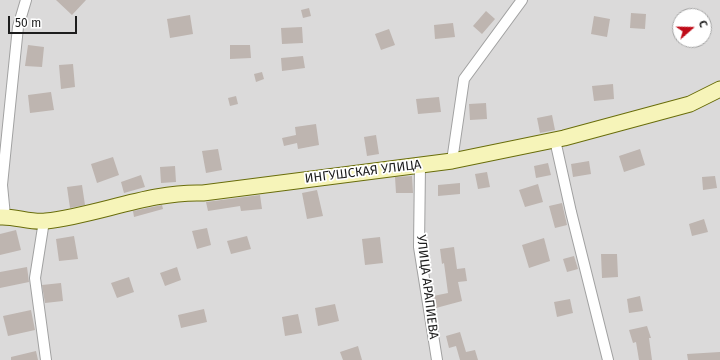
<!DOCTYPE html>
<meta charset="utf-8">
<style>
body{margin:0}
#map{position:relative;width:720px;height:360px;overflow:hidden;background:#ede9e3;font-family:"Fira Sans",sans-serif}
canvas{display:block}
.north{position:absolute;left:672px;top:8px;width:40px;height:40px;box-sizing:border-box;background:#fff;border:1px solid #a5a5a5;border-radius:50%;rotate:70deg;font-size:11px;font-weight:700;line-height:16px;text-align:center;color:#1d1d1d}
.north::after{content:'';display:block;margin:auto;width:14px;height:18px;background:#bf0b18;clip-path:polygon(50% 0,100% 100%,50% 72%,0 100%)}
.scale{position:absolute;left:8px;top:16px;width:69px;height:18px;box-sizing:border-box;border:2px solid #1d1d1d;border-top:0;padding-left:5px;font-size:12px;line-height:14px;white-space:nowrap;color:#1d1d1d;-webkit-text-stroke:3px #fff;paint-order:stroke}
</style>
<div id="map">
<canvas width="720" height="360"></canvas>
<div class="north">С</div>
<div class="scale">50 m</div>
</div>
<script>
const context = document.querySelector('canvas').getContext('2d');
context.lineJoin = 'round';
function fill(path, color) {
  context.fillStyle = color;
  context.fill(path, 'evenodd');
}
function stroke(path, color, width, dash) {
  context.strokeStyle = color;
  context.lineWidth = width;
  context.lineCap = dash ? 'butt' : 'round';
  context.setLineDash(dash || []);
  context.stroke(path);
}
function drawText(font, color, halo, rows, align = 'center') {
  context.font = font + ' "Fira Sans",sans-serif';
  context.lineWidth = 3.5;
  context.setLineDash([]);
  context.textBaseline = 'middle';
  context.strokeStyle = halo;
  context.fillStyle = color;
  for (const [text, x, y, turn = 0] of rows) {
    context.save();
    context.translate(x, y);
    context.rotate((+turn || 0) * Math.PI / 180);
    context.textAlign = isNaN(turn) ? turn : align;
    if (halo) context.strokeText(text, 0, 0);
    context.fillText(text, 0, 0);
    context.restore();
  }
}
const residential = new Path2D(`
 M0 0H720V360H0ZM680 16H704V40H680Z`);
const building = new Path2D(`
 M56 0H86L72 15Z
 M309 8 311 16 303 18 301 10Z
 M486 11 495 19 482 34 473 26Z
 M631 13 646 14 645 29 630 28Z
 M190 15 193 34 170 38 167 19Z
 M594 16 610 19 607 37 591 34Z
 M453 23 455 37 435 39 434 25Z
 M302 27 303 43 282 44 281 28Z
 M389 29 395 45 381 50 375 34Z
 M28 45 44 47 42 67 25 66Z
 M230 45H250L251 58 230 59Z
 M303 56 305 68 282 71 281 58Z
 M73 64 75 87 61 89 59 65Z
 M262 72 264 79 256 82 254 74Z
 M613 84 614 99 594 101 592 86Z
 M51 92 54 110 30 113 28 95Z
 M236 96 238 104 230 106 228 98Z
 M439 97 441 112 418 114 416 99Z
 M486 103 487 119 470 120 469 104Z
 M552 115 555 130 540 133 537 118Z
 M316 124 319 145 298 149 297 143 284 146 282 138 296 135 295 127Z
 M376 135 379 154 367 156 364 137Z
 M218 149 222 170 206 173 202 151Z
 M640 149 645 165 624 172 619 156Z
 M113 157 119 175 97 183 91 164Z
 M589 161 591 174 573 177 571 164Z
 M548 163 551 175 536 178 534 166Z
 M175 166 176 182 161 183 160 167Z
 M487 172 490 187 478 189 475 174Z
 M141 175 145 187 124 193 121 182Z
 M412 176 413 193H396L395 177Z
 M715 176 717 188 703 190 702 177Z
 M460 183V194L438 196V185Z
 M538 184 543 202 525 207 519 190Z
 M82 185 85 205 70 208 67 187Z
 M317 190 323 216 307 219 302 193Z
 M260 195 262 209 241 211 240 206 208 211 206 202Z
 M562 203 567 225 555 228 549 206Z
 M162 205 163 209 134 217 133 211Z
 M704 219 708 232 692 236 689 224Z
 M207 228 211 245 197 249 192 231Z
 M16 230 21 250 0 255V234Z
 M74 236 78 259 59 261 56 239Z
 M247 236 251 249 231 254 227 241Z
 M380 237 383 263 365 265 362 239Z
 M544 238 550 261 529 268 522 245Z
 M454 247 457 269 465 268 467 281 458 282 462 301 436 308 433 296 448 293 444 263 442 264 440 249Z
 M601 254H617L618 277 602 278Z
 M574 256 578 269 567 272 563 259Z
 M27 267 29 282 0 288V272Z
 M177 267 181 280 165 286 160 273Z
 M129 277 134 292 117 298 111 283Z
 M61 283 63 301 45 303 42 285Z
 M640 296 643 311 629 313 627 299Z
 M570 299 573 313 557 317 554 302Z
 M335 304 339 321 318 326 315 308Z
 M204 309 207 322 181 328 178 315Z
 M31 310 35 330 8 336 3 316Z
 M298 314 302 333 285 336 282 317Z
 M647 326 651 338H649L652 360H639L636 342 633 343 629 330Z
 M460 332 466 352 475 350 478 360H460L456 346 449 348 446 336Z
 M358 346 362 360H343L340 352Z
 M36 351 38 360H11V357Z
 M720 352V360H688L687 354Z`);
const street = new Path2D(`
 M555 140 571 212 608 360
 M452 161 464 79 522 0
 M420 165 419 247 437 360
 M5 216 2 185 18 27 26 0
 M44 221 35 278 46 360`);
const secondary = new Path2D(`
 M0 217C15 216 31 223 46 221 98 215 151 191 203 193L452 161 564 138 690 104 720 89`);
const streetNames = [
 ["ИНГУШСКАЯ УЛИЦА",363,172,-7],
 ["УЛИЦА АРАПИЕВА",427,287,83]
];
fill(residential, '#dbdada');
fill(building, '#beb5b0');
stroke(street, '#a1a1a1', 12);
stroke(secondary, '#696d0b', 17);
stroke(street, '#fff', 10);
stroke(secondary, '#f6f4b9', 15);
drawText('13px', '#1d1d1d', '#fff', streetNames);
</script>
